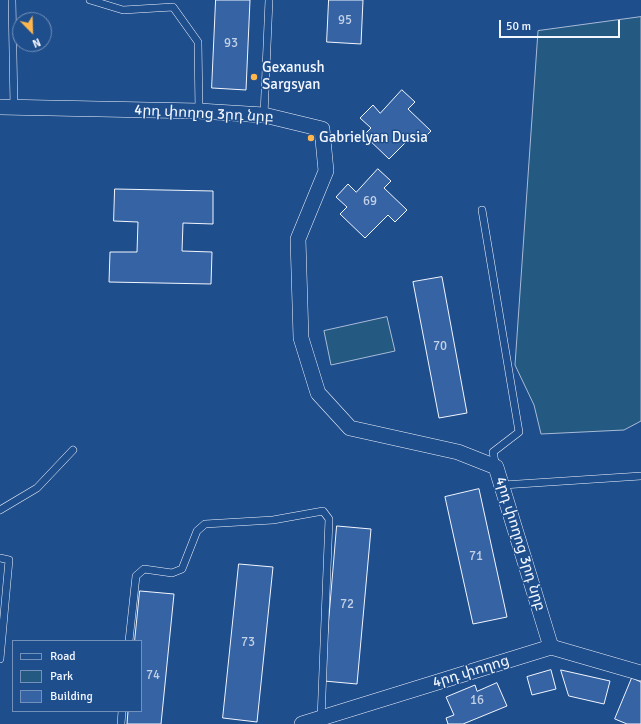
<!DOCTYPE html>
<meta charset="utf-8">
<style>
body{margin:0}
#map{position:relative;width:641px;height:724px;overflow:hidden;background:#1f4e8c;font-family:Signika,sans-serif}
canvas{display:block}
.legend{position:absolute;left:12px;top:640px;width:130px;height:72px;box-sizing:border-box;background:#1f4e8c;border:1px solid #7391ba;margin:0;padding:5px 7px;list-style:none;font-size:12px;color:#f2f6ff}
.legend li{display:flex;align-items:center;gap:8px;height:20px}
.legend b{width:20px;border:1px solid #7391ba}
.north{position:absolute;left:12px;top:12px;width:40px;height:40px;box-sizing:border-box;background:#1f4e8c;border:1px solid #7391ba;border-radius:50%;rotate:157deg;font-size:11px;font-weight:700;line-height:16px;text-align:center;color:#f2f6ff}
.north::after{content:'';display:block;margin:auto;width:14px;height:18px;background:#ffb74d;clip-path:polygon(50% 0,100% 100%,50% 72%,0 100%)}
.scale{position:absolute;left:499px;top:20px;width:121px;height:18px;box-sizing:border-box;border:2px solid #f2f6ff;border-top:0;padding-left:5px;font-size:12px;line-height:14px;white-space:nowrap;color:#f2f6ff;-webkit-text-stroke:3px #1f4e8c;paint-order:stroke}
</style>
<div id="map">
<canvas width="641" height="724"></canvas>
<ul class="legend">
<li><b style="height:5px;background:#1f4e8c"></b>Road</li>
<li><b style="height:11px;background:#245a82"></b>Park</li>
<li><b style="height:11px;background:#3563a3"></b>Building</li>
</ul>
<div class="north">N</div>
<div class="scale">50 m</div>
</div>
<script>
const context = document.querySelector('canvas').getContext('2d');
context.lineJoin = 'round';
function fill(path, color) {
  context.fillStyle = color;
  context.fill(path, 'evenodd');
}
function stroke(path, color, width, dash) {
  context.strokeStyle = color;
  context.lineWidth = width;
  context.lineCap = dash ? 'butt' : 'round';
  context.setLineDash(dash || []);
  context.stroke(path);
}
function drawText(font, color, halo, rows, align = 'center') {
  context.font = font + ' Signika,"Noto Sans Armenian",sans-serif';
  context.lineWidth = 3;
  context.setLineDash([]);
  context.textBaseline = 'middle';
  context.strokeStyle = halo;
  context.fillStyle = color;
  for (const [text, x, y, turn = 0] of rows) {
    context.save();
    context.translate(x, y);
    context.rotate((+turn || 0) * Math.PI / 180);
    context.textAlign = isNaN(turn) ? turn : align;
    if (halo) context.strokeText(text, 0, 0);
    context.fillText(text, 0, 0);
    context.restore();
  }
}
const green = new Path2D(`
 M641 17V421L624 430 541 434 534 405 515 365 538 31Z
 M387 317 395 351 331 365 324 331Z`);
const building = new Path2D(`
 M216 0H250L246 90 212 88Z
 M329 0H363L361 44 327 42Z
 M402 90 415 102 408 109 431 131 419 143 412 136 389 159 364 135 371 128 360 118 373 105 380 113Z
 M378 169 391 181 384 188 407 210 395 222 388 215 365 238 340 214 347 207 336 197 348 184 356 192Z
 M115 189 213 191V224L183 223 182 251 212 252 211 284 109 282 110 252H137L138 222 114 221Z
 M442 277 467 413 439 418 413 282Z
 M479 489 507 617 473 624 445 497Z
 M337 526 371 529 357 684 324 681Z
 M239 564 273 567 257 722 223 718Z
 M140 591 174 594 161 724H127L128 711H141V641H135Z
 M551 670 556 689 532 695 527 677Z
 M561 670 610 681 604 704 569 696Z
 M632 678 641 682V724H627L615 719Z
 M497 683 507 706 463 724H448L446 718 454 715 446 697 475 685 477 691Z`);
const lane = new Path2D(`
 M12 0 14 107
 M90 0 123 10 173 7 198 42 199 111
 M264 115 269 0
 M482 210 519 432 493 452 496 467
 M503 485 641 476
 M0 510 37 488 73 450
 M0 558 9 560 0 659
 M129 641 136 576 144 569 172 573 182 569 197 531 205 524 273 520 323 511 329 519 321 719
 M121 724 122 711`);
const street = new Path2D(`
 M0 107 199 111 264 115 322 129 326 171 298 239 301 338 318 393 350 428 458 452 496 467 551 647
 M302 724 551 647 641 673`);
const markers = [
 [254,77,4,"#ffb74d"],
 [311,138,4,"#ffb74d"]
];
const numberNames = [
 ["95",345,21],
 ["93",231,44],
 ["69",370,202],
 ["70",440,347],
 ["71",476,557],
 ["72",347,605],
 ["73",248,643],
 ["74",153,676],
 ["16",477,701]
];
const poiNames = [
 ["Gexanush",262,68],
 ["Sargsyan",262,85],
 ["Gabrielyan Dusia",319,138]
];
const streetNames = [
 ["4րդ փողոց 3րդ նրբ",204,114,3],
 ["4րդ փողոց 3րդ նրբ",520,544,73],
 ["4րդ փողոց",471,672,-17]
];
fill(green, '#245a82');
stroke(green, '#a8bbd7', 1);
fill(building, '#3563a3');
stroke(building, '#f2f6ff', 1);
stroke(lane, '#f2f6ff', 8);
stroke(street, '#f2f6ff', 16);
stroke(lane, '#1f4e8c', 7);
stroke(street, '#1f4e8c', 15);
for (const [x, y, r, color] of markers) {
  const dot = new Path2D();
  dot.arc(x, y, r, 0, 2 * Math.PI);
  context.fillStyle = color;
  context.fill(dot);
  stroke(dot, '#1f4e8c', 1.5);
}
drawText('13px', '#c3d1e8', null, numberNames);
drawText('15px', '#f2f6ff', '#1f4e8c', poiNames, 'left');
drawText('15px', '#f2f6ff', '#1f4e8c', streetNames);
</script>
